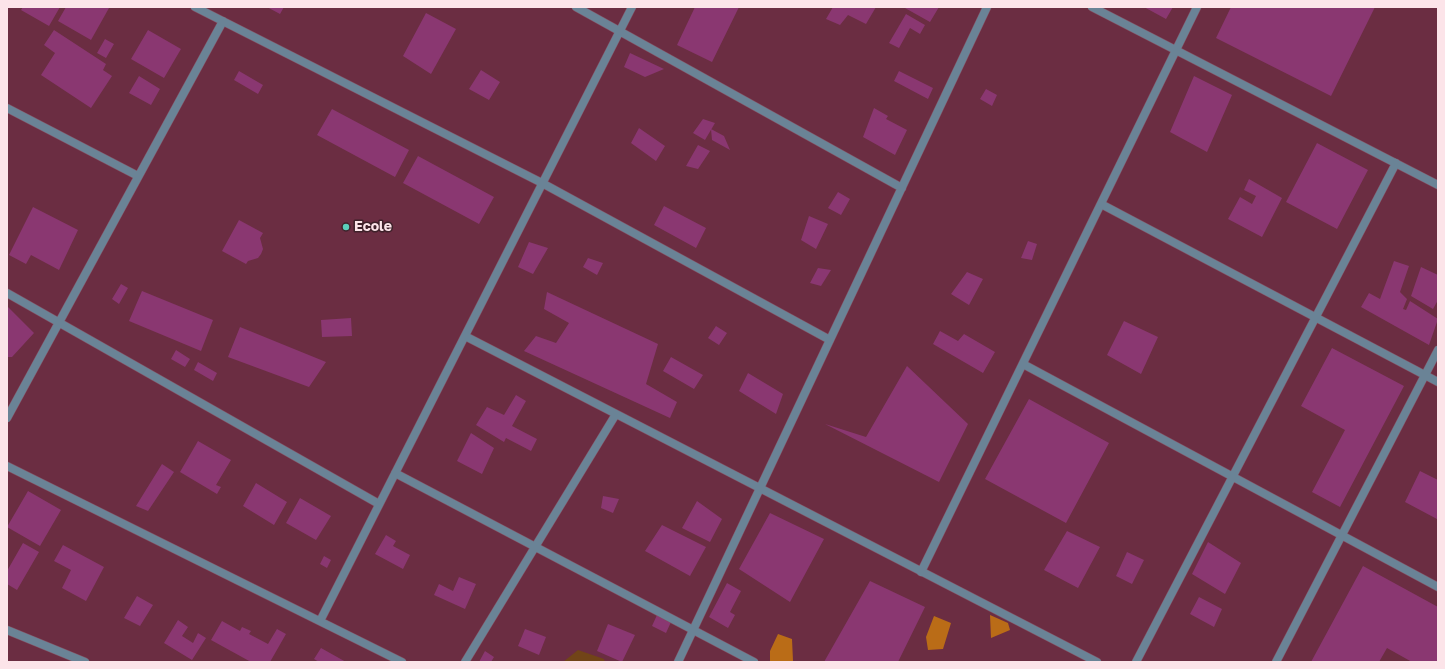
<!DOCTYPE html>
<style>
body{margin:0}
#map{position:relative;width:1445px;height:669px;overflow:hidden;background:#6b2d42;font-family:"Golos Text",sans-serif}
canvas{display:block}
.frame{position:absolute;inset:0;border:8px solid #fce4e9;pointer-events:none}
</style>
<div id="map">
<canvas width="1445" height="669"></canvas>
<div class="frame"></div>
</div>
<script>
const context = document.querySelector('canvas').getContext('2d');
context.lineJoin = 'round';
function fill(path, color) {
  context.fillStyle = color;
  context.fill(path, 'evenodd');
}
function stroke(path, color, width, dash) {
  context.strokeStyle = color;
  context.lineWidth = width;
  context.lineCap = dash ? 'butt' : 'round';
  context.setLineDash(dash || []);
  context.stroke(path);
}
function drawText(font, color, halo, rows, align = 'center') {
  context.font = font + ' "Golos Text",sans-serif';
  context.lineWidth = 3;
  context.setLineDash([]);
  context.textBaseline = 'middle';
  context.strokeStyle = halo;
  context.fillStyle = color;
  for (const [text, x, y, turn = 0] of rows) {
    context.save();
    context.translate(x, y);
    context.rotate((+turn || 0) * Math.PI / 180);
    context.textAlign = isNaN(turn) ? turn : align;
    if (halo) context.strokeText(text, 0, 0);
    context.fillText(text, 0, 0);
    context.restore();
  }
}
const green = new Path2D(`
 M578 650 604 659 605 662H563Z`);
const forest = new Path2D(`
 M990 615 1008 623 1010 630 991 638Z
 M934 616 951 623 943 649 928 650 926 637Z
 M778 634 792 639 793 661 792 662H770V651Z`);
const building = new Path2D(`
 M23 7H60L49 26 21 10Z
 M66 7H108L109 8 91 40 58 21Z
 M267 7H284L280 14Z
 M695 7H739L712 62 677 45Z
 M833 7H876L866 24 848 15 840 25 826 19Z
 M906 7H939L930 22 905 8Z
 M1144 7H1173L1166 19Z
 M1231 7H1375L1331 96 1216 38Z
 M426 13 456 29 431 74 403 56Z
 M906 14 925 25 920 34 910 28 899 48 889 43Z
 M54 30 106 64 103 70 112 76 91 108 41 75 55 53 44 45Z
 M148 30 181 49 164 78 131 59Z
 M105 39 114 44 106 58 97 53Z
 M630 53 664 69 645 77 624 67Z
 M481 70 500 82 489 100 469 89Z
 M239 71 263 85 258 94 234 80Z
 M899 71 933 88 928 99 894 81Z
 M139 76 160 89 151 105 129 93Z
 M1194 76 1232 95 1207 152 1170 132Z
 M986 89 997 95 992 106 980 99Z
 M874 108 888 116 886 119 907 130 895 155 863 137Z
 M332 109 409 150 395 177 317 135Z
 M703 119 715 123 705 140 693 133Z
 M639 128 665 146 656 161 631 143Z
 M711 129 724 136 730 150 712 140Z
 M1317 143 1368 170 1337 229 1286 202Z
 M698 145 710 151 698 169 686 166Z
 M418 156 494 197 479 224 403 183Z
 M1249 179 1282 198 1262 237 1228 219 1240 197 1252 204 1256 196 1244 190Z
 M838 192 850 199 841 215 828 208Z
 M664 206 706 228 696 248 654 225Z
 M33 207 78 230 59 270 31 255 26 264 9 255Z
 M809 216 828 224 816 249 801 240Z
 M239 220 263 233 260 238 263 249 261 254 258 258 248 261 246 264 222 251Z
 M1028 241 1037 244 1032 260 1021 258Z
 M529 242 548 248 533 274 518 267Z
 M588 258 603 263 597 275 583 267Z
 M1394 261 1409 266 1400 292 1407 299 1403 309 1406 310 1410 301 1438 319 1429 345 1361 307 1369 293 1380 299Z
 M1421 267 1438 275V300L1433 309 1411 296Z
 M818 268 831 270 821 286 810 283Z
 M967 272 983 279 969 305 951 294Z
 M121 284 128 288 119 304 112 299Z
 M142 291 213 320 201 351 129 321Z
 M547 292 658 344 646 384 677 402 670 418 524 351 536 336 556 343 569 323 544 309Z
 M7 306 34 333 12 357H7Z
 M351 318 352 336 322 337 321 320Z
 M1124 321 1158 337 1141 374 1107 355Z
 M716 326 727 333 719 345 708 338Z
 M240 327 326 362 309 387 228 357Z
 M940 331 958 341 964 334 995 352 983 373 933 344Z
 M1332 348 1404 386 1340 507 1312 492 1345 430 1301 406Z
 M176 350 190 359 185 367 171 359Z
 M671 357 703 375 694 389 663 371Z
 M198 362 217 373 213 381 194 370Z
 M907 366 968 424 939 482 825 424 866 437Z
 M748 373 783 394 776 414 739 391Z
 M516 395 526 401 512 426 537 439 531 451 506 438 504 442 476 425 487 407 504 415Z
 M1029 399 1109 443 1066 523 985 479Z
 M471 433 494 448 482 474 457 461Z
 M198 441 231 460 216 485 221 487 217 494 180 472Z
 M162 464 174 472 148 511 136 506Z
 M1420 471 1438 480V516L1437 519 1405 502Z
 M256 483 287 502 274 525 243 506Z
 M28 491 61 510 40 546 7 527Z
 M603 496 619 499 613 513 601 508Z
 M300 498 331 516 316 540 286 523Z
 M697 501 722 519 710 542 682 528Z
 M770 513 824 539 790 602 739 569Z
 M662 525 706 547 690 576 645 551Z
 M1067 531 1100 547 1078 588 1044 570Z
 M386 535 396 541 393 546 410 555 403 569 375 554Z
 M1208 542 1241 563 1225 594 1192 574Z
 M23 543 39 552 17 590 7 584V571Z
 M63 545 104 567 86 601 62 588 71 570 54 561Z
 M1127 552 1144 560 1132 584 1116 576Z
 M324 556 331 560 327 568 320 564Z
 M1363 566 1438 607V662H1412L1387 648 1379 662H1311Z
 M459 577 476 584 465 609 434 595 439 584 453 591Z
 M870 581 925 607 898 662H824Z
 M727 583 741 591 730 612 735 615 728 628 709 617Z
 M137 596 153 605 140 626 124 618Z
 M1199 597 1222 609 1214 627 1190 614Z
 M657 615 671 622 666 633 652 626Z
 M178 620 188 627 182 636 193 643 198 633 206 638 192 660 164 643Z
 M222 621 240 631 242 627 251 631 249 634 268 644 277 629 286 634 270 662H251L211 640Z
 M608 624 635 635 622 662 597 651Z
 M525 629 546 637 539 655 518 646Z
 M321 648 346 662H319L314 659Z
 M485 651 494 657 491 662H479Z`);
const street = new Path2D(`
 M195 7 542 183 830 340
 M576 7 902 188
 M1092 7 1438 185
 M7 108 138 176
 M1101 204 1438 382
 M7 293 379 504
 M465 336 1097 662
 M1023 364 1438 587
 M7 418 223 21
 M7 466 402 662
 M395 473 754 662
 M921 572 1197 7
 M320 621 632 7
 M7 630 85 662
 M465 662 616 414
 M678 662 987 7
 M1136 662 1396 163
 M1276 662 1438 350`);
const markers = [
 [346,227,4,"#5bcebb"]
];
const poiNames = [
 ["Ecole",354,227]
];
fill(green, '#714418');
fill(forest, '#ba6c17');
fill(building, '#8a3771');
stroke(street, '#854e60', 9);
stroke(street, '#6a8396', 8);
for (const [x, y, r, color] of markers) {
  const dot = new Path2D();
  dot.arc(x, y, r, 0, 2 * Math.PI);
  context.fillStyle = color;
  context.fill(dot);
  stroke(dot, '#3e212a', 1.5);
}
drawText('bold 14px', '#fce4e9', '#3e212a', poiNames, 'left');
</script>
